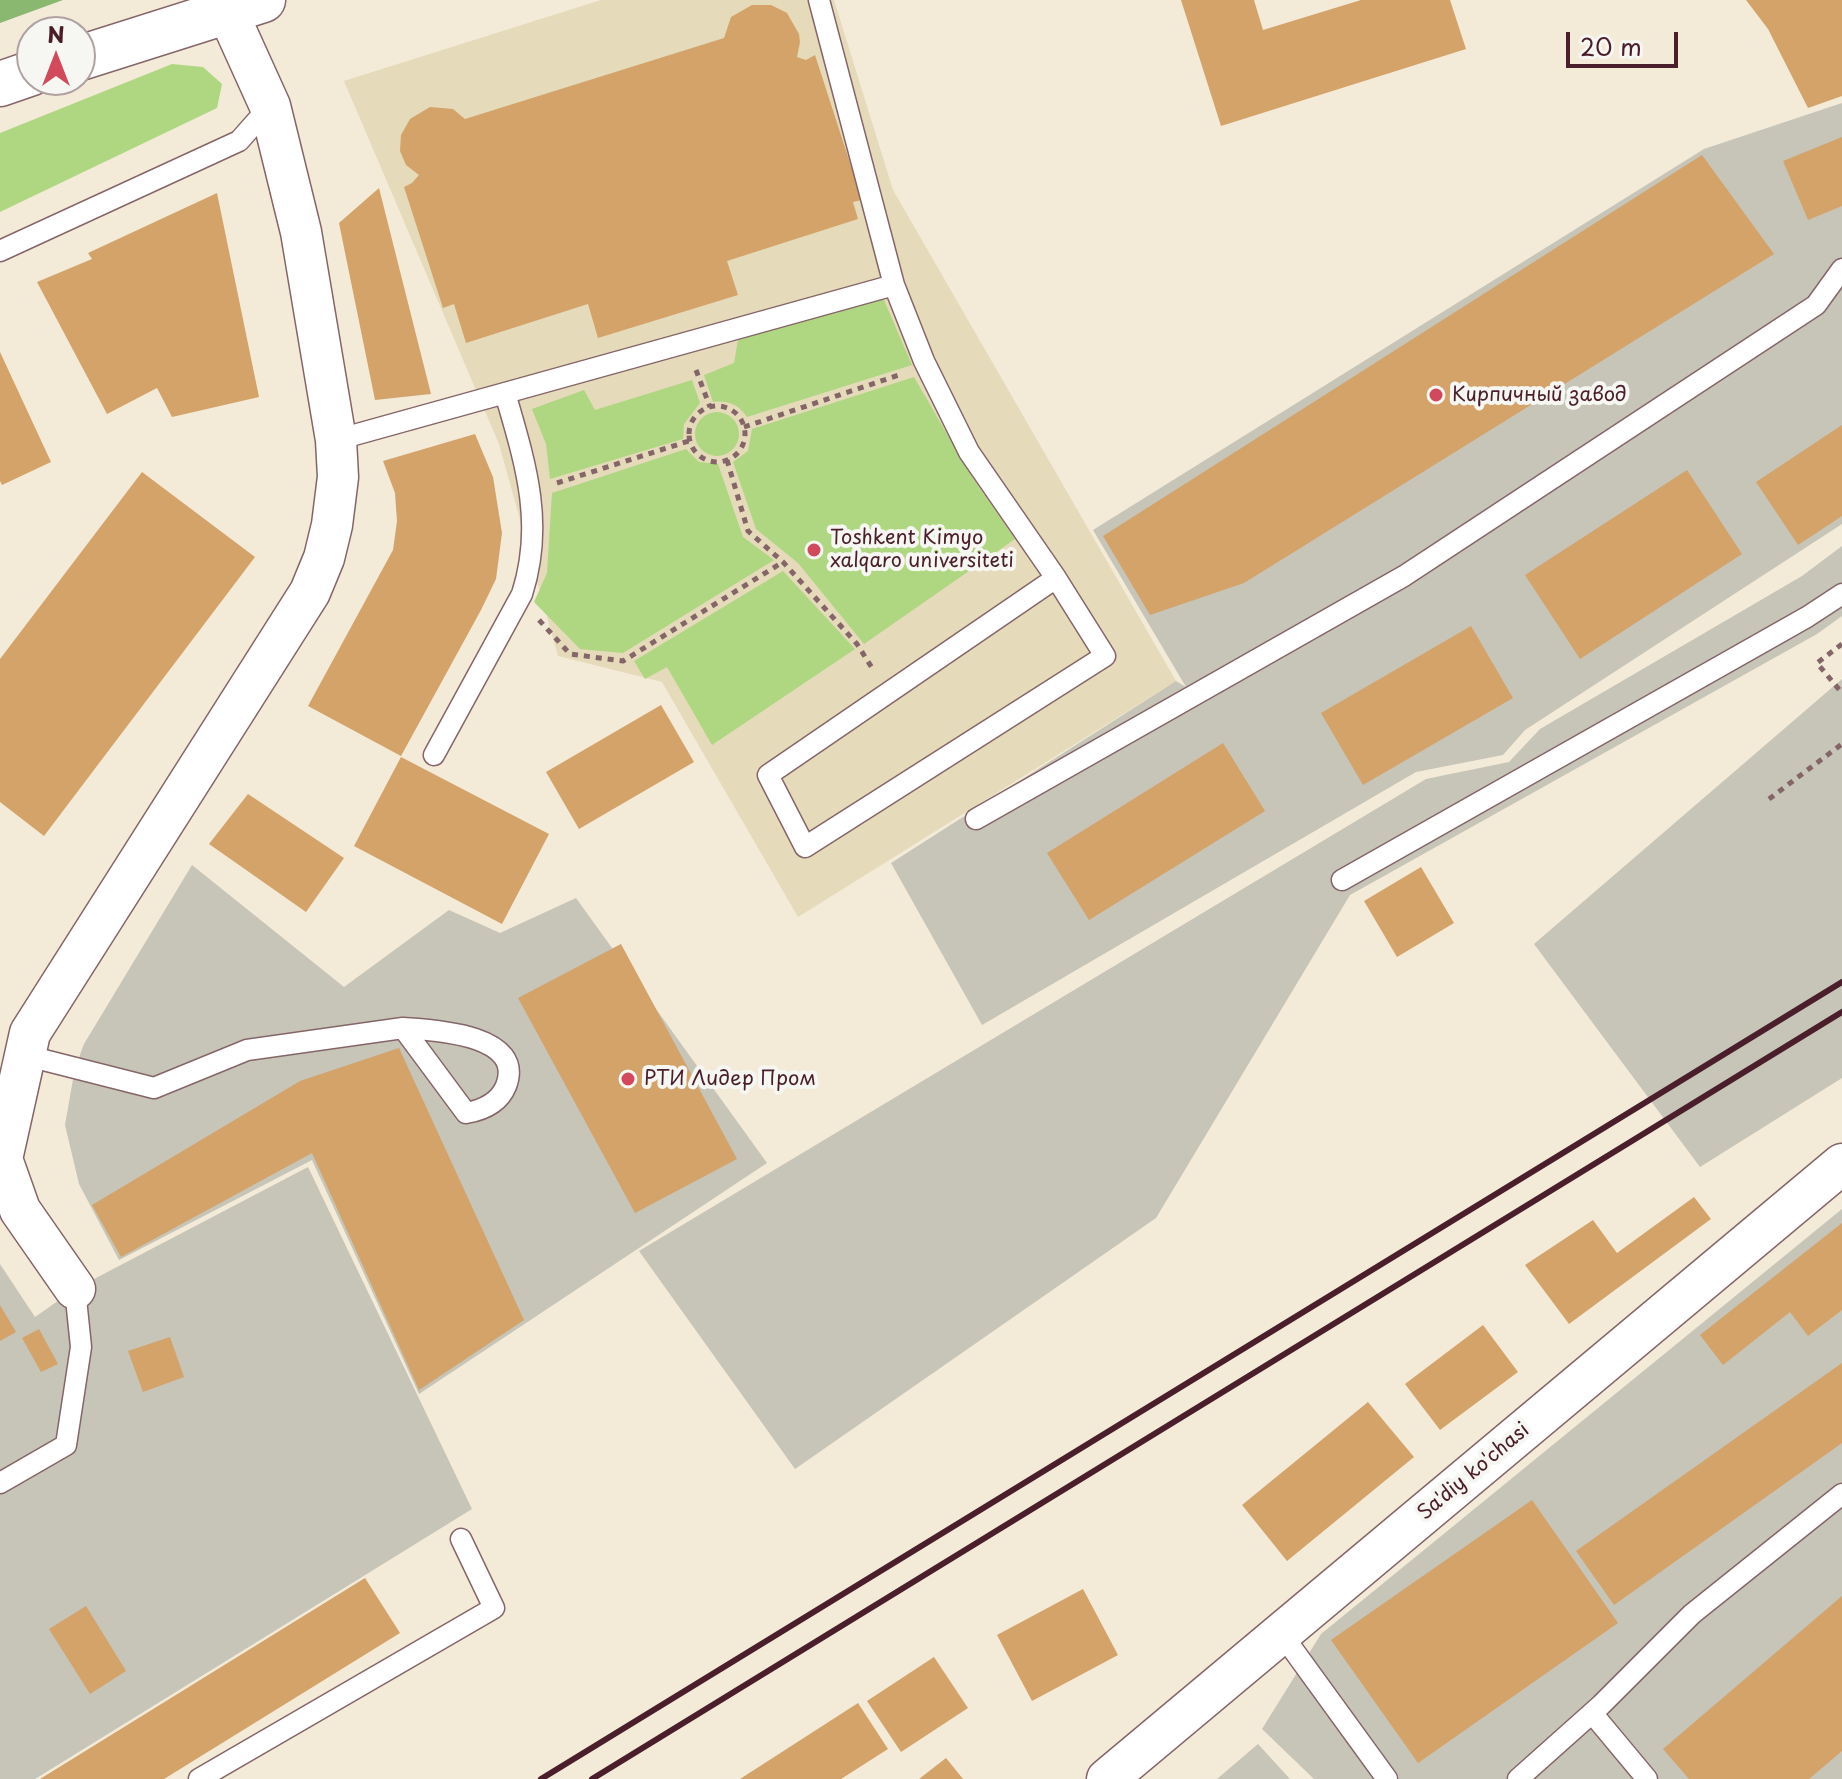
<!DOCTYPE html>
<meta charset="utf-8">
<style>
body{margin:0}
#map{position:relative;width:1842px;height:1779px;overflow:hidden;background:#f3ead8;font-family:"Playpen Sans",sans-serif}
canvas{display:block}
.north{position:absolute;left:16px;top:16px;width:80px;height:80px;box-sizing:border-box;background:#f6f6f2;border:2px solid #b1a0a2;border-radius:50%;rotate:0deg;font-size:22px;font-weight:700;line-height:32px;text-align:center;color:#4a1f2b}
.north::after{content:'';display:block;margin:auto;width:28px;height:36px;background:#d1495b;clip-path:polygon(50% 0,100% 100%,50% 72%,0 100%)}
.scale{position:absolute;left:1566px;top:32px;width:112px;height:36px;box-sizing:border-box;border:4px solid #4a1f2b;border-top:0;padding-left:10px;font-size:24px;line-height:28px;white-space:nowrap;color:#4a1f2b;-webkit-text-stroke:6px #f6f6f2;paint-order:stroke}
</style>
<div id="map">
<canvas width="1842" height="1779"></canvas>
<div class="north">N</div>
<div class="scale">20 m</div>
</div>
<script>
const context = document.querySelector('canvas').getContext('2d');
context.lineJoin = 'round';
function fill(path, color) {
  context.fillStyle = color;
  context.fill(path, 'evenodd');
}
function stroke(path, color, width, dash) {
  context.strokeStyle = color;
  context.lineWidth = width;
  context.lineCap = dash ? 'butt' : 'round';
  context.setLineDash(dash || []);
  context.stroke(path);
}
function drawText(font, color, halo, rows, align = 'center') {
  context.font = font + ' "Playpen Sans",sans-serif';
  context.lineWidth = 8;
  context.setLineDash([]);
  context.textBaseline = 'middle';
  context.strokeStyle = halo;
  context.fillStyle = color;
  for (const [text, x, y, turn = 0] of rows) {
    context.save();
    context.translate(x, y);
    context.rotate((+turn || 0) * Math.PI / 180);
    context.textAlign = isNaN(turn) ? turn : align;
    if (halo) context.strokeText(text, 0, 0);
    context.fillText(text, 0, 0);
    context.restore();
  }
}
const built = new Path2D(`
 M601 0H834L893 190 1176 681 798 917 662 682 558 656 499 444 344 81Z`);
const industrial = new Path2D(`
 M1842 103V524L1525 730 1503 755 1416 772 982 1025 891 863 1176 681 1186 687 1093 530 1704 149Z
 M1842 546V616L1817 634 1350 895 1156 1218 795 1469 639 1251 1426 779 1509 762 1540 729 1802 576Z
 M1842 679V1078L1700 1167 1534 944Z
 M192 865 344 987 449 910 500 933 576 898 767 1163 419 1394 312 1160 119 1260 79 1184 65 1125 75 1068 84 1044Z
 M308 1167 472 1509 35 1779H0V1264L35 1317 75 1289Z
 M1842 1209V1779H1314L1262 1729 1321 1634Z
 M1258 1744 1290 1779H1217Z`);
const green = new Path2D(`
 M172 64 203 67 222 84 217 108 0 212V133Z
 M881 293 912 365 747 417C739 405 728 400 713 402L704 375 734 363 738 340Z
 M914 377 972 477 1015 539 864 644 798 563 756 529 733 462 748 451 752 429Z
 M692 380 700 403 684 424 683 439 550 479 546 444 532 409 584 390 595 410Z
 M695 434a22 22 0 1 1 44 0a22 22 0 1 1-44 0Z
 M686 449 699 462 718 464 743 537 774 560 623 653 580 649 534 602 547 573 552 493Z
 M783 571 855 649 712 745 667 667 645 679 634 661Z`);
const forest = new Path2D(`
 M0 0H63L0 23Z`);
const building = new Path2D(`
 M1181 0H1254L1263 30 1361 0H1450L1466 49 1221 126Z
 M1746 0H1842V96L1808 108 1768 29Z
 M752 5H771L787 13 799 34 800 42 797 57 806 60 815 55 862 200 853 202 858 219 727 261 738 295 598 338 588 304 466 343 454 304 443 308 404 187 412 183 419 175 406 165 400 151 401 135 410 119 430 107 453 109 465 119 724 38 731 17Z
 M1842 137V206L1808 220 1783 161Z
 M1702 155 1774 254 1244 583 1150 615 1103 536Z
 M379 188 431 394 375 400 339 223Z
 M217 193 259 397 172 417 157 388 107 414 37 282 92 259 88 253Z
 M0 352 51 462 2 485 0 481Z
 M1842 425V516L1798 545 1756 482Z
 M475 434 493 477 502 533 496 579 481 610 401 756 308 706 393 550 397 521 395 493 383 461Z
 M1687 470 1742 554 1580 659 1525 575Z
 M142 472 255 557 44 836 0 802V659Z
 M1471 626 1513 698 1363 785 1321 713Z
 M661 705 694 762 579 829 546 772Z
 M1223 743 1265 811 1089 920 1047 853Z
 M401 757 549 834 502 924 354 846Z
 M248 794 344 858 306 912 209 844Z
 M1421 867 1454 923 1397 957 1364 901Z
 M621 944 737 1159 635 1213 518 998Z
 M399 1048 524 1320 419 1390 312 1153 121 1257 92 1205 300 1081Z
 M1694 1197 1711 1219 1569 1324 1525 1265 1593 1220 1617 1253Z
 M1842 1223V1310L1808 1336 1790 1312 1723 1365 1700 1335Z
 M0 1305 16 1332 0 1341Z
 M1483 1325 1518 1372 1440 1430 1405 1384Z
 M39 1329 58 1364 41 1372 22 1338Z
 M170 1337 184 1377 143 1392 128 1351Z
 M1842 1363V1443L1614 1605 1576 1551Z
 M1368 1402 1414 1457 1287 1561 1242 1505Z
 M1532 1500 1618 1623 1418 1763 1331 1640Z
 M365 1578 400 1633 164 1779H40Z
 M1083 1589 1118 1655 1032 1701 997 1635Z
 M1842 1596V1751L1809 1779H1689L1663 1749Z
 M86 1606 126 1671 90 1694 49 1629Z
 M934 1657 968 1708 901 1752 867 1701Z
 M858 1703 888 1749 841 1779H740Z
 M946 1758 963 1779H919Z`);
const path = new Path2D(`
 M696 370 710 407
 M689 434a28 28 0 1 1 56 0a28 28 0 1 1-56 0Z
 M744 427 899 375
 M727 460 748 531 783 562 857 644 874 671
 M557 483 689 441
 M539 620 570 654 623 661 783 562
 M1842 644 1817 663 1842 693
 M1769 799 1842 744`);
const lane = new Path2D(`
 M819 0 894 285 924 361 969 452 1056 578 1105 656 805 847 768 775 1056 578
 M0 251 239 141 270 106
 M336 440 894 285
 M434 755 522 594C545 523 525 462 505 393
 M976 819 1404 576 1816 305 1842 269
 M1342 880 1807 617 1842 594
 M403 1028C433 1030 526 1034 506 1086 499 1103 483 1110 466 1113Z
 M24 1055 154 1088 247 1050 403 1028
 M0 1483 66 1445 81 1347 75 1289
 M1281 1633 1387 1779
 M1592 1713 1647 1779
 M199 1779 494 1608 461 1539
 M1518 1779 1601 1705 1692 1614 1842 1494`);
const street = new Path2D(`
 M75 1289 20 1210 2 1159 30 1033 310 592 324 558 332 525 338 477 336 440 301 232 270 106 227 11
 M1107 1779 1842 1164`);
const primary = new Path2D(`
 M80 58 263 0
 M0 84 32 73`);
const rail = new Path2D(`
 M541 1779 1842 982
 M592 1779 1842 1012`);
const markers = [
 [1436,395,8,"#d1495b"],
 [814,550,8,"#d1495b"],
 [628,1079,8,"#d1495b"]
];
const poiNames = [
 ["Кирпичный завод",1452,395],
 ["Toshkent Kimyo",830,538],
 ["xalqaro universiteti",830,561],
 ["РТИ Лидер Пром",644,1079]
];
const streetNames = [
 ["Sa'diy ko'chasi",1474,1472,-40]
];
fill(built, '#e5daba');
fill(industrial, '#c7c4b8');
fill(green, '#afd782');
fill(forest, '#8bb870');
fill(building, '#d4a36a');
stroke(lane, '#856668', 23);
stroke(street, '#856668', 43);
stroke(primary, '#856668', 47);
stroke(path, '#856668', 5, [6, 6]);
stroke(lane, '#fff', 20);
stroke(street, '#fff', 40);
stroke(primary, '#fff', 44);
stroke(rail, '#4a1f2b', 6);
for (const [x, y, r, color] of markers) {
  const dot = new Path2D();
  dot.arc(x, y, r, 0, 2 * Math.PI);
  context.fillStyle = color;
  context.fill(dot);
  stroke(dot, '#f6f6f2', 3);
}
drawText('20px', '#4a1f2b', '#f6f6f2', poiNames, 'left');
drawText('20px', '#4a1f2b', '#f6f6f2', streetNames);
</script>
